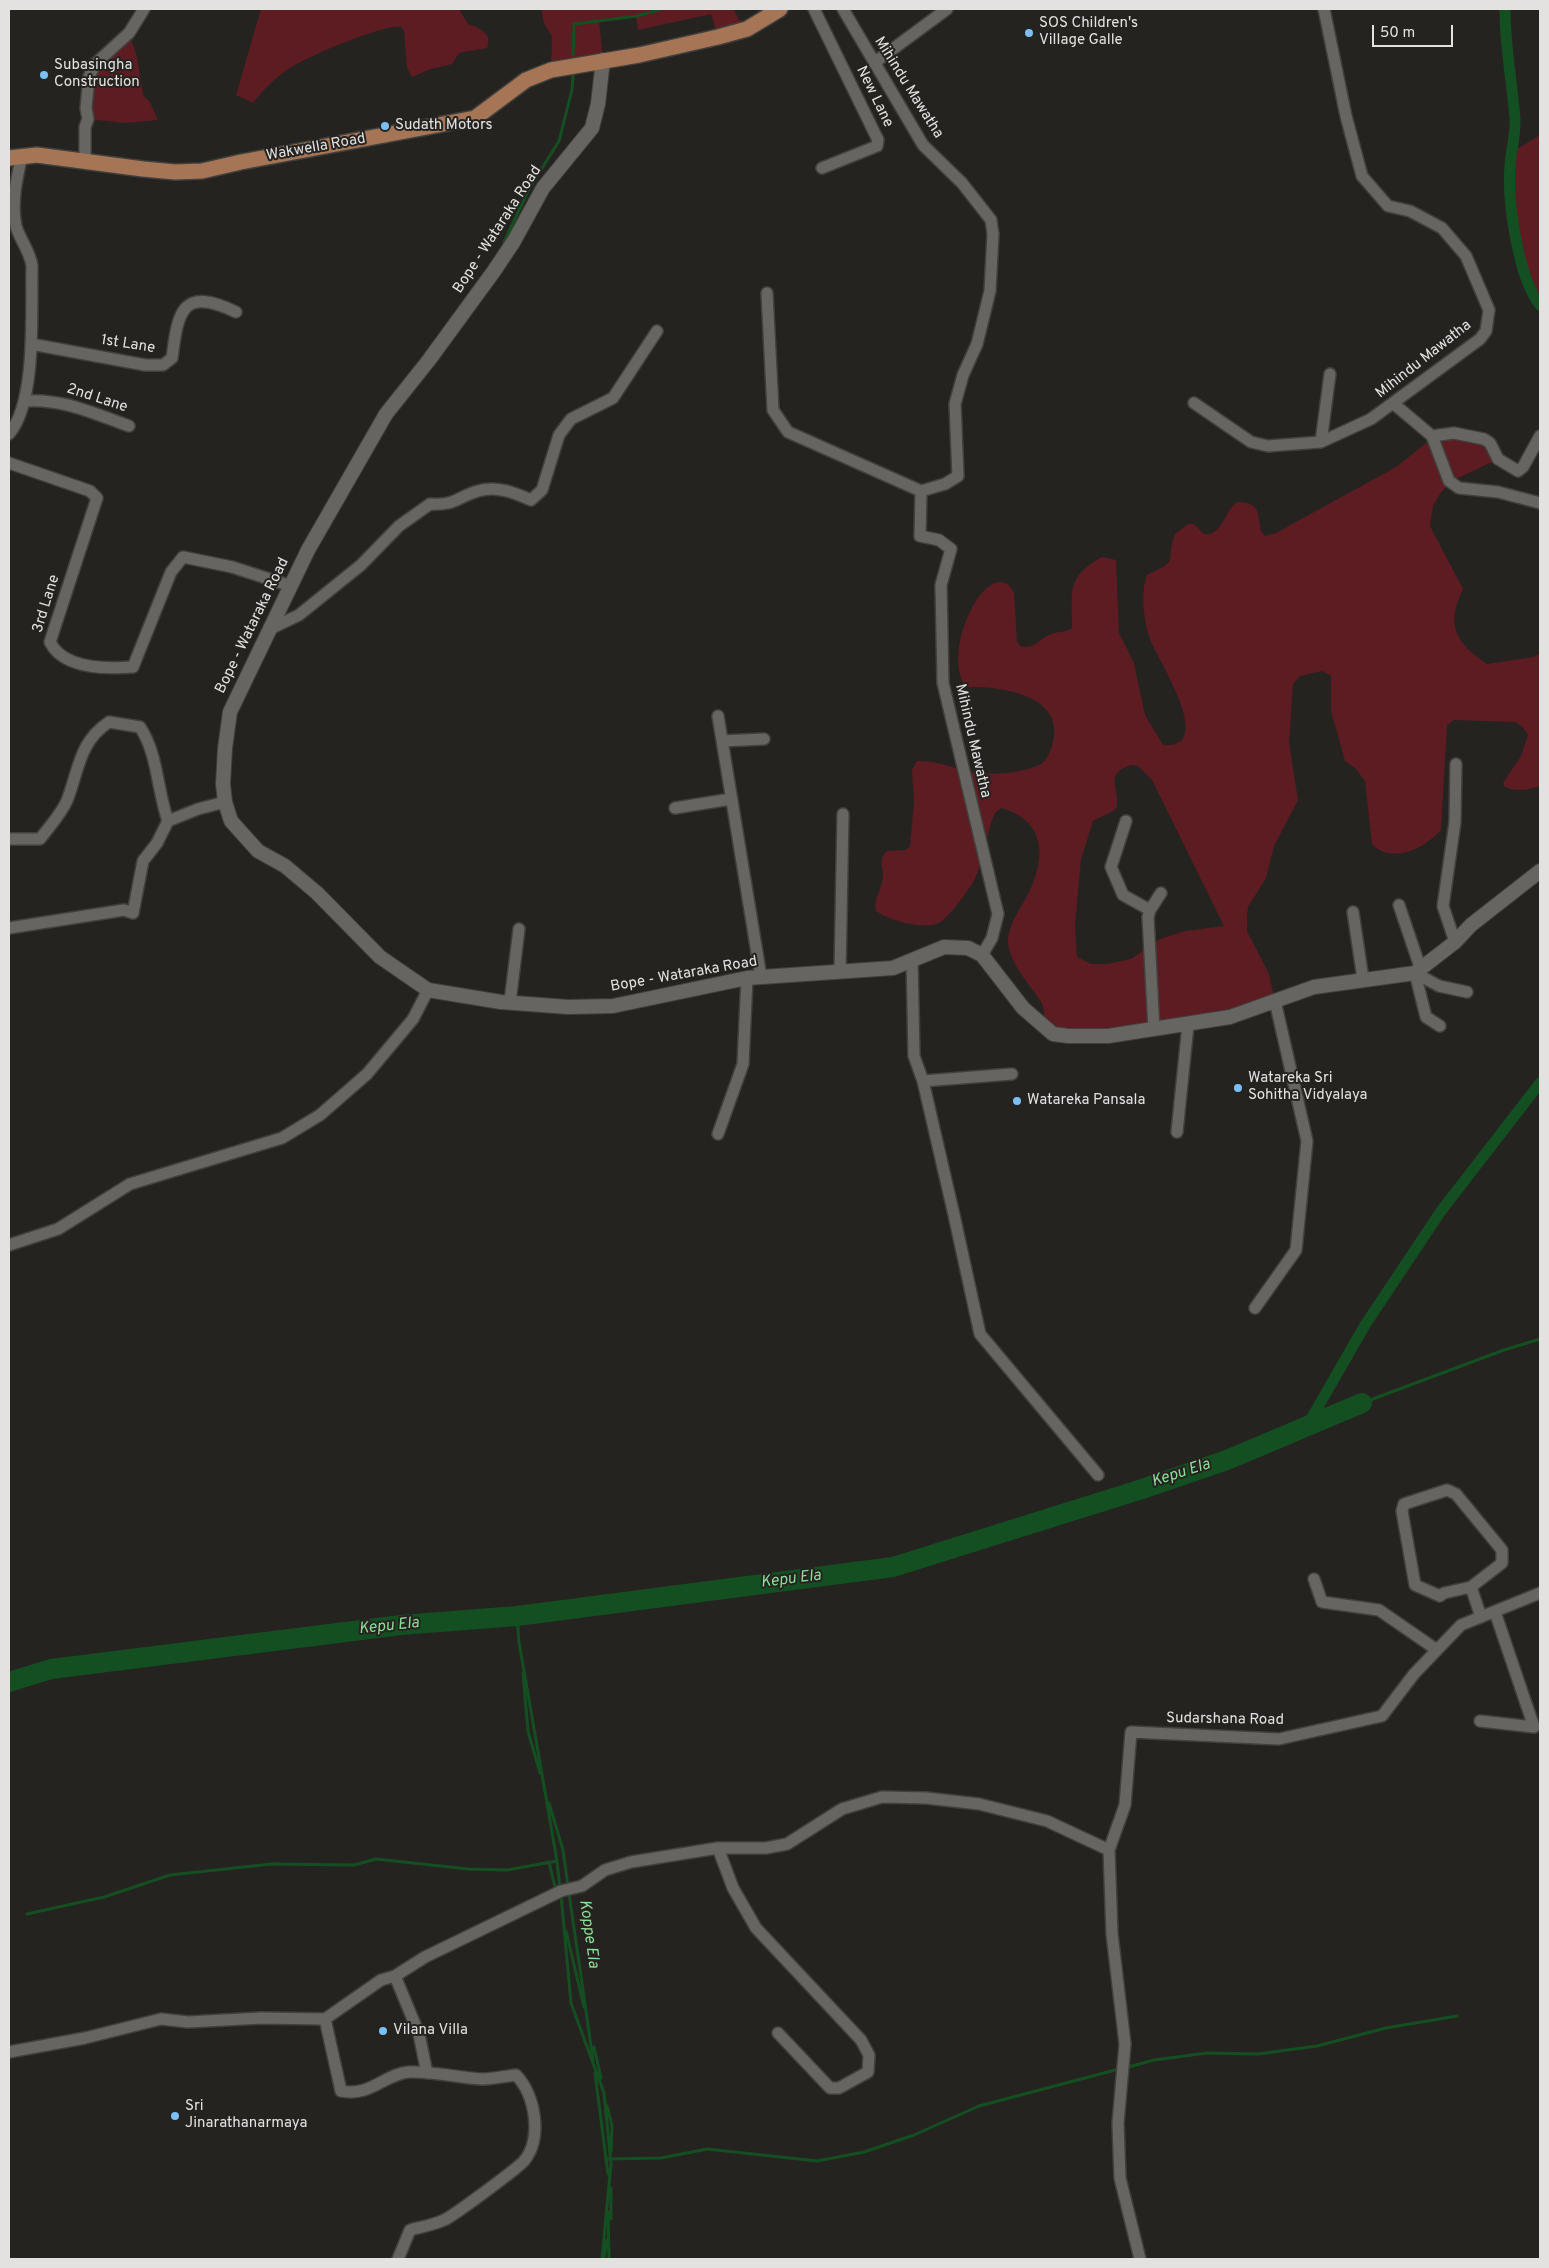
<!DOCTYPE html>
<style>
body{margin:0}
#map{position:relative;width:1549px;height:2268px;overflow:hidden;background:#252320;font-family:Overpass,sans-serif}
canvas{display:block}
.frame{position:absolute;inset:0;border:10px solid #e3e2e0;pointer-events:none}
.scale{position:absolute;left:1372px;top:25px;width:81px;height:22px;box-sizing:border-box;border:2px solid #e3e2e0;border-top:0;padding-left:6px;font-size:15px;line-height:18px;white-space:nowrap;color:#e3e2e0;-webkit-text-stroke:4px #252320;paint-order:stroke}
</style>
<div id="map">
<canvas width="1549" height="2268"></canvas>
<div class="frame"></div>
<div class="scale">50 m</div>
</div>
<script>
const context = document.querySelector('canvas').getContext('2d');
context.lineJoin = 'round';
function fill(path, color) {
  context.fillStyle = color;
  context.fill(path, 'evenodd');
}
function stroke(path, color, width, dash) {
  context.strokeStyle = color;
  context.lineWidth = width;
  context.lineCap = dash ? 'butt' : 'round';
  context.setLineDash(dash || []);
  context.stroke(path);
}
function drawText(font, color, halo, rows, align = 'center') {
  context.font = font + ' Overpass,sans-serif';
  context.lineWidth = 4;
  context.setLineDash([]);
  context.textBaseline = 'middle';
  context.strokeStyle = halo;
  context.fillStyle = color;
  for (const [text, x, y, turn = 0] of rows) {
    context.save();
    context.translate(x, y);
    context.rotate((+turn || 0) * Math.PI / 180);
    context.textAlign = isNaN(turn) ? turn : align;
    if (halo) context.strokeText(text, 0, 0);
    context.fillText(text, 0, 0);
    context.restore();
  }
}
const green = new Path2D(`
 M261 9H459L468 24C480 28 493 34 487 48L459 53 452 64 431 69 412 77 407 68 404 31 401 27C383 24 307 57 290 68 276 77 263 90 253 103L236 95Z
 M541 9H734L738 18 747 29 718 37 711 14 638 30 636 16 599 20 603 60 551 70 552 37 544 23Z
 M129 33 137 57 143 95 150 102 158 120 125 123 88 119 89 77Z
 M1540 135V305C1516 275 1506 190 1512 152Z
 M1435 436 1484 439 1498 459 1454 480 1441 492 1433 506 1430 526 1463 589C1445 626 1456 643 1487 664L1534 657 1540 653V786C1529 790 1516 792 1505 787L1503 783 1521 756 1528 735 1523 727 1515 722 1454 720 1447 725 1441 830C1425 848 1392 865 1372 844L1365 781 1356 769 1345 761 1331 711V676L1322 671 1300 676 1293 684 1289 743 1298 800 1274 846 1266 878 1248 907 1247 916V931L1269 974 1275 1001 1182 1026 1053 1034C1050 1029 1045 1022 1044 1017 1044 1011 1044 1008 1041 1002 1030 984 1007 962 1008 938 1010 921 1023 905 1030 890 1047 854 1043 819 1001 808L995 813C986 833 985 855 976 876 973 885 947 920 939 923 922 930 891 921 876 911 873 900 882 888 883 877 884 867 877 859 887 851L906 850 910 846 914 802 912 770 917 761C939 760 956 770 977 773 995 775 1019 773 1037 766 1046 763 1049 754 1052 746 1068 695 1001 686 966 687 939 650 990 550 1014 592L1017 641 1020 646C1035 650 1037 640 1049 635 1057 631 1065 633 1072 628 1072 590 1066 577 1102 557L1116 560 1119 633 1134 663 1145 715 1163 745C1218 750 1157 659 1150 639 1144 621 1140 593 1147 575 1182 559 1164 563 1175 534L1188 524H1194L1204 534C1223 536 1224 511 1237 502 1262 503 1257 513 1261 531L1265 536 1276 533 1396 467ZM1131 765 1138 766 1152 780 1224 926 1185 931 1160 939 1131 959 1107 964H1091L1077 957 1075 925 1081 859 1093 821 1115 810 1117 807C1120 788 1103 774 1131 765Z`);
const stream = new Path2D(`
 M573 55 574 24 637 16 661 9
 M504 242 529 189 559 141 572 90 573 75
 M1362 1403 1504 1350 1540 1339
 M517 1616 519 1642 557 1861 560 1889
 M523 1673 528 1731 540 1773
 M549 1803 563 1850 568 1886
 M549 1862 556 1891
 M569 1893 593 2060
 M561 1895 571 2003 604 2093 611 2164 602 2259
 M27 1914 104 1897 170 1875 271 1864 354 1865 376 1859 468 1869 507 1870 557 1861
 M566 1931 584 2007
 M594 2047 601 2078
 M1125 2068 1154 2060 1207 2053 1258 2054 1317 2046 1386 2028 1457 2016
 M595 2073 608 2174
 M607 2106 612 2126 611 2152
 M608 2159 661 2158 707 2149 817 2161 864 2152 914 2135 979 2106 1119 2069
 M611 2188V2219
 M608 2212 609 2259
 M604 2259 607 2240`);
const canal = new Path2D(`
 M1505 9C1505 46 1512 82 1515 119 1516 134 1511 150 1510 165 1507 200 1518 278 1540 305
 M1307 1426 1365 1325 1441 1211 1540 1083`);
const river = new Path2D(`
 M9 1682 51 1669 401 1625 517 1616 893 1567 1139 1490 1227 1460 1362 1403`);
const minor = new Path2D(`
 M814 9 878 140 877 146 822 168
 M874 63 947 9
 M85 160V127L88 119 86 108 89 77 95 64 129 33 144 9
 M767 293 773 410 788 432 921 491 945 484 958 476 955 404 963 375 977 344 990 291 993 234 991 220 962 183 923 145 843 9
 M31 344 145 365H163L172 358C178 311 182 286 236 312
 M25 401C62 398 95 414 129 426
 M1194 403 1251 442 1268 446 1321 442 1371 419 1480 339 1486 331 1489 310 1466 256 1442 228 1410 211 1388 206 1362 176 1346 116 1324 9
 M1394 404 1432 436 1454 433 1484 439 1490 443 1498 459 1518 471 1523 467 1540 436
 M9 434C37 402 31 309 32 266 30 251 20 240 16 226 11 203 17 177 22 155
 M1432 436 1449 481 1459 488 1498 492 1540 503
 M1321 442 1330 374
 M9 463 90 491 97 498 50 642C63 669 107 669 133 667L171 572 183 557 232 567 291 586
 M921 491 920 536 939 540 951 549 941 585 943 683 998 914 992 938 982 955
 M272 628 299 615 361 565 399 526 430 504C455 506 457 497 478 491 496 485 515 493 531 500L542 490 559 435 571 419 613 398 657 331
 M718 716 761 977
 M722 741 764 739
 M675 808 731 799
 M1126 821 1111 867 1123 895 1150 910
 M9 839H40C49 827 63 812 68 798 79 768 80 741 109 722L140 727C158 754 157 790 168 821L198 809 225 802
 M1399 905 1421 970
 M1353 912 1363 979
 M9 928 124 910 133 913 143 861 157 843 168 821
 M1455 942 1443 906 1455 822 1456 764
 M912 959 914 1056 923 1081 954 1215 980 1334 1098 1475
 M840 972 843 814
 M510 1002 519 929
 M1440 1026 1426 1017 1415 973 1439 986 1467 992
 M1154 1030 1148 917 1150 910 1161 893
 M923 1081 1012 1074
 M1177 1132 1188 1025
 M718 1134 743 1064 747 978
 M9 1245 58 1229 130 1184 282 1138 320 1115 367 1074 413 1019 428 990
 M1255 1308 1296 1250 1307 1141 1275 1001
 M1314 1579 1322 1602 1379 1610 1437 1650
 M1471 1587 1502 1563V1550L1456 1494 1447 1490 1404 1504 1402 1511 1415 1585 1440 1596 1444 1593 1471 1587 1481 1617
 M1480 1721 1534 1727 1495 1612
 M718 1848 733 1888 756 1928 861 2040 869 2055 868 2072 839 2088H830L778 2033
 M395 1976 419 2034 427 2073
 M325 2019 341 2091C371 2097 384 2074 409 2072 434 2071 458 2078 482 2079 493 2079 505 2076 516 2075 535 2094 543 2138 524 2161 518 2168 452 2217 444 2220 433 2225 421 2227 410 2230L398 2259
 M9 2052 85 2038 161 2019 188 2022 261 2018 325 2019 381 1980 395 1976 425 1957 561 1891 582 1886 605 1870 631 1862 718 1848H766L787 1844 842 1809 882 1797 926 1798 979 1804 1047 1821 1109 1850
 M1140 2259 1120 2178 1118 2123 1125 2044 1112 1934 1109 1850 1125 1805 1131 1732 1279 1739 1382 1716 1414 1674 1461 1625 1540 1593`);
const tertiary = new Path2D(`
 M603 60 598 104 592 128 543 188 514 241 494 271 429 360 386 414 308 550 230 712 225 748 223 784 225 802 231 821 258 851 285 866 317 893 380 957 428 990 501 1002 568 1007 613 1006 747 978 893 968 944 947 968 948 982 955 1023 1008 1053 1034 1068 1036H1108L1230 1017 1314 987 1415 973 1455 942 1471 925 1540 871`);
const primary = new Path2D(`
 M9 158 37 155 143 169 175 172 202 171 241 162 475 118 526 80 551 70 639 55 718 37 747 29 780 9`);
const markers = [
 [1029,33,5,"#7abff8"],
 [44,75,5,"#7abff8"],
 [385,126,5,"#7abff8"],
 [1238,1088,5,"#7abff8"],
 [1017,1101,5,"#7abff8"],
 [383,2031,5,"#7abff8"],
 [175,2116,5,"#7abff8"]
];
const poiNames = [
 ["SOS Children's",1039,24],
 ["Village Galle",1039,41],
 ["Subasingha",54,66],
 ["Construction",54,83],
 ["Sudath Motors",395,126],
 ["Watareka Sri",1248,1079],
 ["Sohitha Vidyalaya",1248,1096],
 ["Watareka Pansala",1027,1101],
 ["Vilana Villa",393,2031],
 ["Sri",185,2107],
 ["Jinarathanarmaya",185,2124]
];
const streetNames = [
 ["Mihindu Mawatha",908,88,58],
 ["New Lane",874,97,64],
 ["Wakwella Road",316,148,-10],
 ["Bope - Wataraka Road",498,230,-57],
 ["1st Lane",128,345,9],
 ["Mihindu Mawatha",1424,360,-38],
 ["2nd Lane",97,399,18],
 ["3rd Lane",47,604,-73],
 ["Bope - Wataraka Road",253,626,-64],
 ["Mihindu Mawatha",972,741,77],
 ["Bope - Wataraka Road",684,975,-10],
 ["Sudarshana Road",1225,1720,1]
];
const waterNames = [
 ["Kepu Ela",1181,1474,-18],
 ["Kepu Ela",791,1580,-7],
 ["Kepu Ela",389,1627,-6],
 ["Koppe Ela",588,1934,82]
];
fill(green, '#5c1c22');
stroke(stream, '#144f22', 3);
stroke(canal, '#144f22', 11);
stroke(river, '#144f22', 20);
stroke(minor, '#41403d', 14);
stroke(tertiary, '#41403d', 16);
stroke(primary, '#41403d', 18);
stroke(minor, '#676561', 11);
stroke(tertiary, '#676561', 14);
stroke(primary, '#a67556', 15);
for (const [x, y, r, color] of markers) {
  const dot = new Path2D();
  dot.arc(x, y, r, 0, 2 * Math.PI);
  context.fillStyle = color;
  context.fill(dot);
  stroke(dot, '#252320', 2);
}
drawText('15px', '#e3e2e0', '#252320', poiNames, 'left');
drawText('15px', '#e3e2e0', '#252320', streetNames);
drawText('italic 16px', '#8ede99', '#252320', waterNames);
</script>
